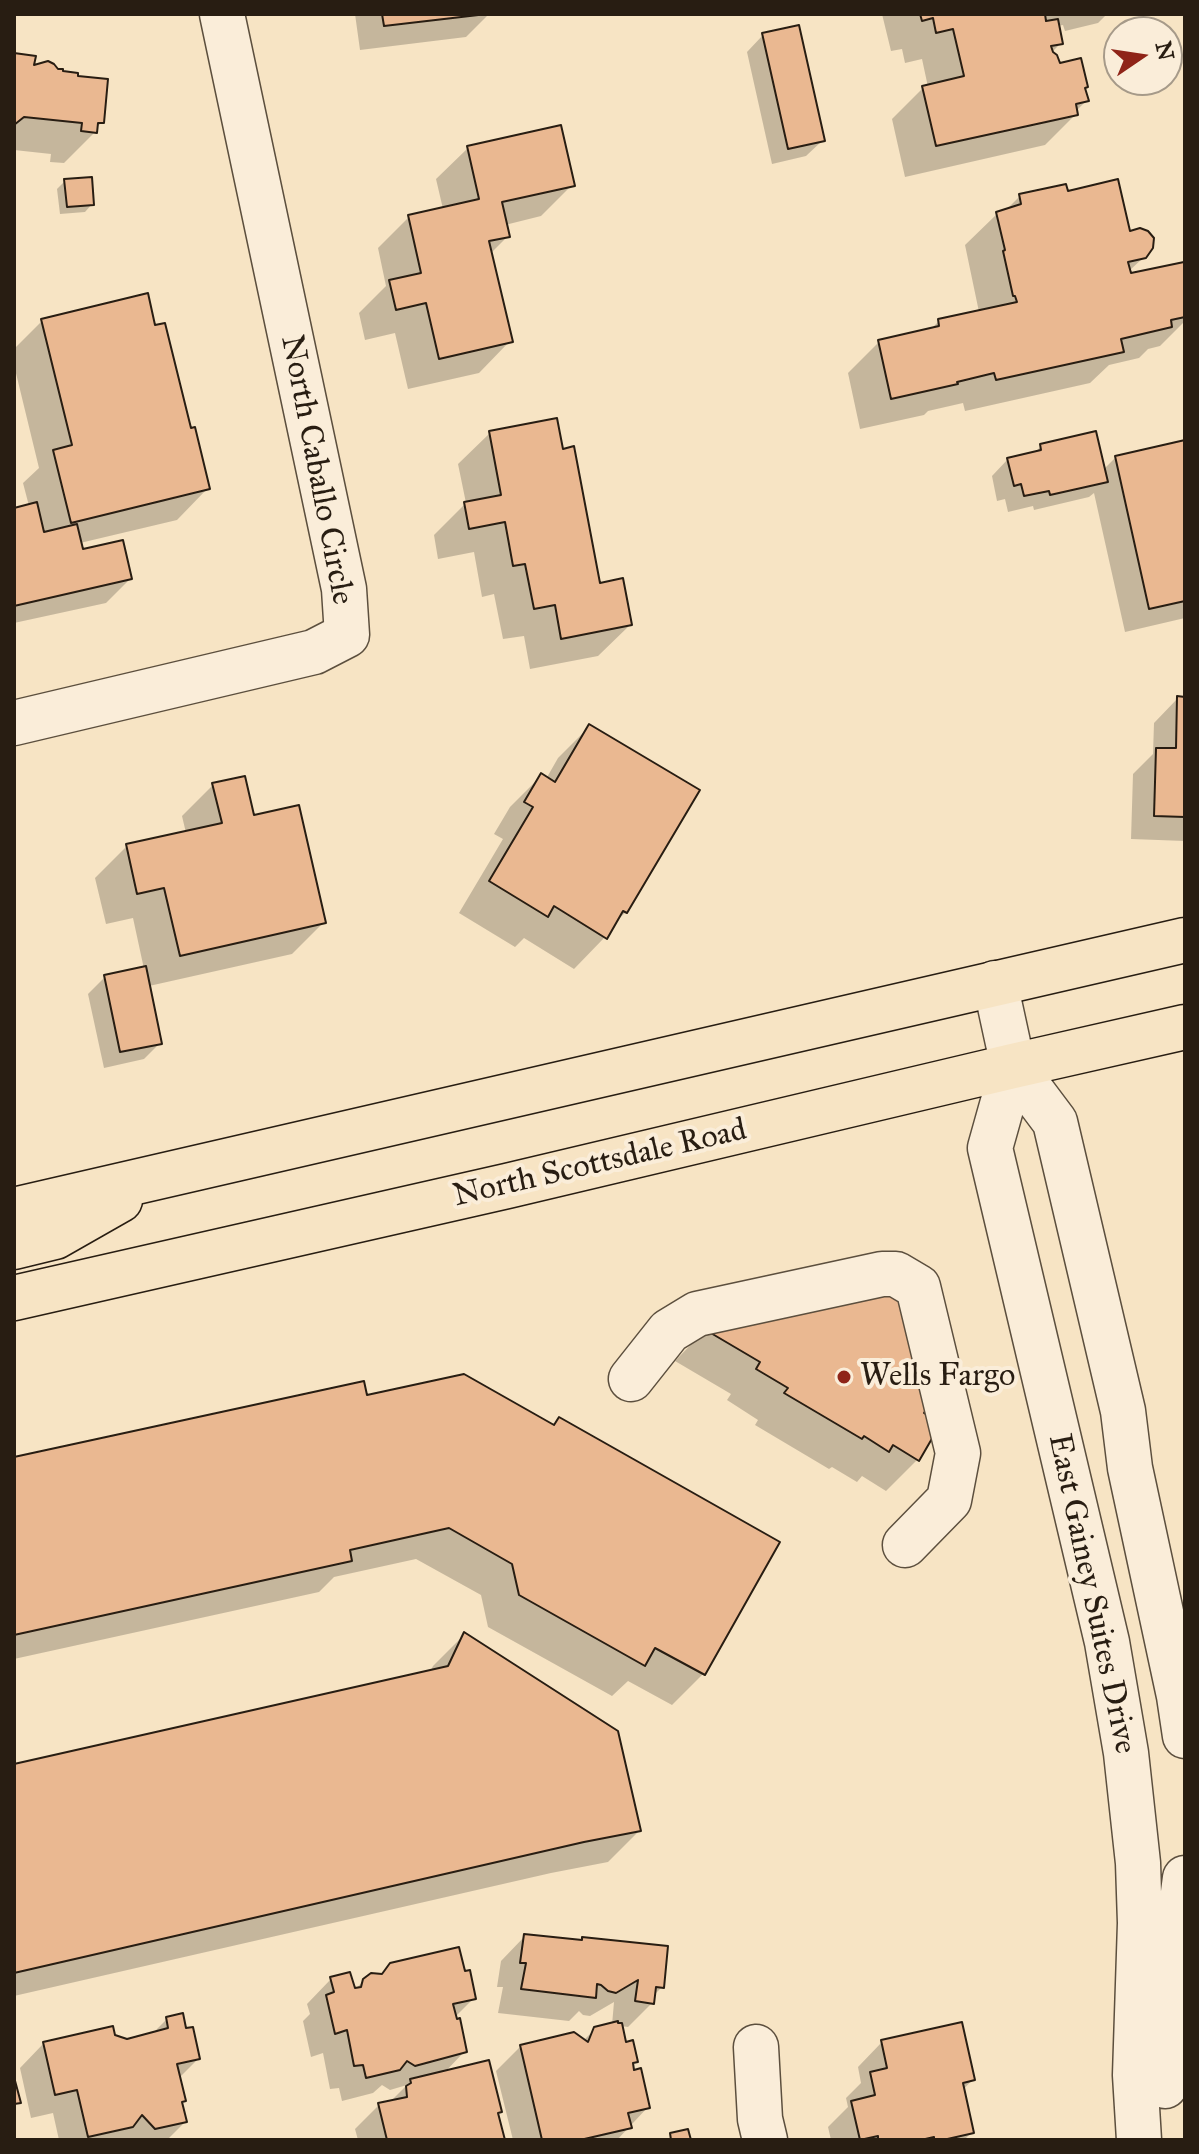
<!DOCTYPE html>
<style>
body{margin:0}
#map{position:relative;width:1199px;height:2154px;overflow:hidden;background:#f7e4c4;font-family:"IM FELL Great Primer",serif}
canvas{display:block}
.frame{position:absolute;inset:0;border:16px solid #281d12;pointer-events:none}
.north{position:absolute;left:1103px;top:16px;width:80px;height:80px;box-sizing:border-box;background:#faedd9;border:2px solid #a69a89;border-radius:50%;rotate:77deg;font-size:22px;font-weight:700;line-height:32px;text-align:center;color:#281d12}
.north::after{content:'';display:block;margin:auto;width:28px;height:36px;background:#8f2418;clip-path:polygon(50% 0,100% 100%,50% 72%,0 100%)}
</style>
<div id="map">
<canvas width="1199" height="2154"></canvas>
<div class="frame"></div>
<div class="north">N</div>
</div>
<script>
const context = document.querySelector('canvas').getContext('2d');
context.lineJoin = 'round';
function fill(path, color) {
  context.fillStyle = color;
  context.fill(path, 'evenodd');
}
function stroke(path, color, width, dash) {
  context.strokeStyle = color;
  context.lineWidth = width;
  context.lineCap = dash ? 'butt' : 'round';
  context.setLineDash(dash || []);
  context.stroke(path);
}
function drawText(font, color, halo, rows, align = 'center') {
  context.font = font + ' "IM FELL Great Primer",serif';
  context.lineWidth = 8;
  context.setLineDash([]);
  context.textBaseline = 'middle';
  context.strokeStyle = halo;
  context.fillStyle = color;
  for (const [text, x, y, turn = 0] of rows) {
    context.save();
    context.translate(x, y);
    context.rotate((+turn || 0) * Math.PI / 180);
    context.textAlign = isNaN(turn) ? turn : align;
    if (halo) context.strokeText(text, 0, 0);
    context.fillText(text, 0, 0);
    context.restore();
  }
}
const shadow = new Path2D(`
 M355 14H489L466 37 360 50Z
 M882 14H1107L1098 23 1065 31 1063 25 1057 26 1061 43 1052 52 1059 65 1087 100 1076 111V114L1045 145 905 177 892 119 923 88 928 87 922 59 905 63 902 49 891 51Z
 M763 35 823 140 806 156 772 164 747 52Z
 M14 55 102 122 95 129V132L64 163 50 162 51 154 14 150Z
 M468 148 572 185 541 216 505 225 508 236 490 254 510 341 479 373 408 389 395 333 365 340 359 313 386 286 378 248 409 217 443 209 436 179Z
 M65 181 92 204 85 212 60 214 57 189Z
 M1067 193 1129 233 1144 257 1128 272 1129 276 1185 269V321L1160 346 1148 349 1139 358 1109 365 1090 383 965 411 963 403 928 411 924 415 860 429 848 373 879 342 929 331 939 321 979 312 965 245 997 214 1005 211 1020 196Z
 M42 321 154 327 208 488 177 520 80 543 82 551 130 579 106 603 14 623V510L29 506 23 483 39 468 14 365V349Z
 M490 433 599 585 630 625 598 656 530 669 524 636 503 639 494 594 482 597 474 552 438 559 434 535 466 503 458 464Z
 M1185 442V618L1125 632 1094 493 1089 497 1034 510 1033 506 1008 512 1005 499 997 501 992 476 1008 459 1034 454 1041 446 1103 470 1116 457Z
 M1178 698 1185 699V841L1131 839 1133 774 1153 754 1154 723Z
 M589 727 626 912 612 925 605 937 574 969 524 938 515 947 459 913 503 839 494 834 510 807 541 776 546 779 558 758Z
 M213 785 252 817 323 923 292 954 149 986 160 1043 144 1059 104 1068 88 994 105 977 144 969 133 918 106 924 95 878 127 846 186 833 182 816Z
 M705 1330 921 1414 917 1460 886 1491 862 1476 857 1482 832 1467 829 1469 755 1425 758 1420 727 1400 731 1394 675 1361Z
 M365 1398 552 1426 559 1420 777 1543 703 1674 672 1705 628 1681 612 1696 488 1627 481 1595 416 1559 334 1577 319 1592 14 1659V1459Z
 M464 1635 639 1831 608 1862 551 1873 14 1996V1767L430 1672 433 1666Z
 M525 1936 580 1942 583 1939 662 1987 653 1996 652 2003 628 2027 621 2026 625 2044 636 2061 632 2066 648 2107 617 2140H513L496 2071 521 2046 583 2041 595 2029 612 2025 614 2002 590 2016 583 2015 579 2011 569 2021 498 2013 503 1987H497L501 1961Z
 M391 1964 474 1998 454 2018 465 2051 444 2073 496 2114 502 2140H358L355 2129 379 2105 389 2103 407 2085 390 2090 382 2085 373 2093 342 2101 339 2088 330 2089 323 2053 311 2057 303 2021 310 2014 307 2004 331 1979 354 1991 364 1980 379 1976Z
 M167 2019 185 2031 198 2059 178 2079 184 2101 181 2104 185 2122 167 2140H59L53 2113 31 2118 20 2068 44 2043 113 2036 127 2041 151 2035Z
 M882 2042 973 2079 963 2090 972 2132 964 2140H831L828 2127 848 2107 846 2098 861 2083 858 2067Z`);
const building = new Path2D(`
 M382 14H487L384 26Z
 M920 14H1045L1046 21 1058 19 1063 44 1051 46 1053 52 1057 55 1060 63 1081 58 1088 87 1085 88 1089 101 1076 104 1078 115 936 146 922 86 964 76 953 29 936 33 933 18 922 21Z
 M799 25 825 141 788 149 762 33Z
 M14 53 36 56 34 65 48 61 54 64 58 69H63V71L78 73V76L108 79 104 123H98L97 133 81 131 82 123 24 117 14 125Z
 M561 125 575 186 502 202 510 237 489 241 513 342 439 359 426 303 396 310 389 280 421 273 408 215 479 199 467 146Z
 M92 177 94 205 67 207 64 179Z
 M1118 179 1130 231 1140 228 1148 231 1154 238 1153 248 1146 258 1128 262 1131 273 1184 262 1185 317 1171 320 1172 327 1121 339 1124 352 996 380 994 373 957 382 958 384 891 399 878 340 939 326 938 319 1017 302 1015 296H1013L1003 251 1005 250 996 212 1021 204 1019 194 1066 184 1068 191Z
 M148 293 155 325 165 323 191 428 195 427 210 489 71 523 53 450 72 445 41 319Z
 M557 418 563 449 574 446 600 583 623 578 632 625 561 639 555 605 534 609 525 564 513 566 505 522 469 529 464 502 501 495 489 431Z
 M1096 431 1108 482 1050 495 1049 491 1024 496 1021 484 1014 486 1007 458 1041 450 1040 444Z
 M1185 440V601L1149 609 1115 456Z
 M37 502 44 532 77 524 83 549 123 540 132 579 14 606V508Z
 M1177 696 1185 697V817L1154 816 1156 748H1176Z
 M589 724 700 790 627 913 623 911 607 939 554 906 548 917 489 881 533 807 524 802 541 773 555 782Z
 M245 776 254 815 299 805 326 923 180 956 164 888 137 894 126 844 222 823 212 783Z
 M146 966 162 1044 120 1052 104 975Z
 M897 1284 935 1395 924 1413 941 1423 919 1461 893 1445 889 1452 864 1436 862 1439 784 1393 788 1388 756 1369 760 1362 704 1329Z
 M464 1374 554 1425 559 1417 780 1542 705 1675 655 1648 645 1666 519 1595 512 1564 449 1528 350 1550 352 1561 14 1635V1457L364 1381 367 1395Z
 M464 1632 618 1731 641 1831 584 1842 14 1973V1764L448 1666Z
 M524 1934 582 1940V1937L668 1946 664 1988 656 1987 654 2004 635 2001 638 1980 616 1993 608 1991 601 1985 597 1984 596 1998 521 1989 526 1963H520Z
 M459 1947 465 1971 470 1970 476 1999 453 2004 457 2019 460 2018 467 2052 415 2066 407 2061 400 2070 366 2078 363 2065 354 2066 347 2030 335 2034 326 1995 334 1992 330 1977 350 1972 355 1988 361 1987 363 1979 371 1973 382 1974 390 1963Z
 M183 2013 186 2028 193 2027 200 2059 177 2064 186 2101 182 2102 187 2122 155 2129 142 2115 133 2127 88 2137 77 2090 55 2095 43 2042 113 2026 115 2035 127 2039 168 2028 166 2017Z
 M618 2021V2023H622L626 2042 633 2040 638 2062 633 2063 634 2070 641 2068 650 2108 628 2113 632 2128 580 2140H542L520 2045 574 2032 588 2042 594 2027Z
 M962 2022 975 2080 963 2083 974 2133 943 2140H934V2137L921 2140H878V2136L860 2140 851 2101 875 2095 870 2072 887 2068 881 2040Z
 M489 2060 502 2112 498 2113 505 2140H387L378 2103 407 2097 406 2086 411 2083 410 2079Z
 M14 2077 21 2103 14 2104Z
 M688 2129 691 2140H671L670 2133Z`);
const minor = new Path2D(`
 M14 723 314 652 347 635 344 589 222 14
 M995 983 1013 1066 1055 1122 1123 1411 1130 1468 1179 1696 1185 1736
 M1013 1066 990 1148 1107 1642 1126 1753 1138 1863 1140 1923 1135 2075 1139 2140
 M631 1379 669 1331 697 1314 882 1274H896L918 1287 958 1453 949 1500 905 1545
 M756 2047 760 2119 765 2140
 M1165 2086C1163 2017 1176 1946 1185 1878`);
const major = new Path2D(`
 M14 1210 1185 940
 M14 1247 55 1237 120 1200
 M14 1298 507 1186 1013 1066 1185 1027`);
const markers = [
 [844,1377,8,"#8f2418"]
];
const streetNames = [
 ["North Caballo Circle",316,470,79],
 ["North Scottsdale Road",600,1164,-13],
 ["East Gainey Suites Drive",1091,1594,78]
];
const poiNames = [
 ["Wells Fargo",860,1377]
];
fill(shadow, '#0003');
fill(building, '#eab891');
stroke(building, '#281d12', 2);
stroke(minor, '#5c4f3e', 47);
stroke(major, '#281d12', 47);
stroke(minor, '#faedd9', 44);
stroke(major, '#f7e4c4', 44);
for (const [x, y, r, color] of markers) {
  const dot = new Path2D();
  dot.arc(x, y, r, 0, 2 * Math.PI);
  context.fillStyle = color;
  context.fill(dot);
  stroke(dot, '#faedd9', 3);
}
drawText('32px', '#281d12', '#faedd9', streetNames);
drawText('32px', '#281d12', '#faedd9', poiNames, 'left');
</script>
